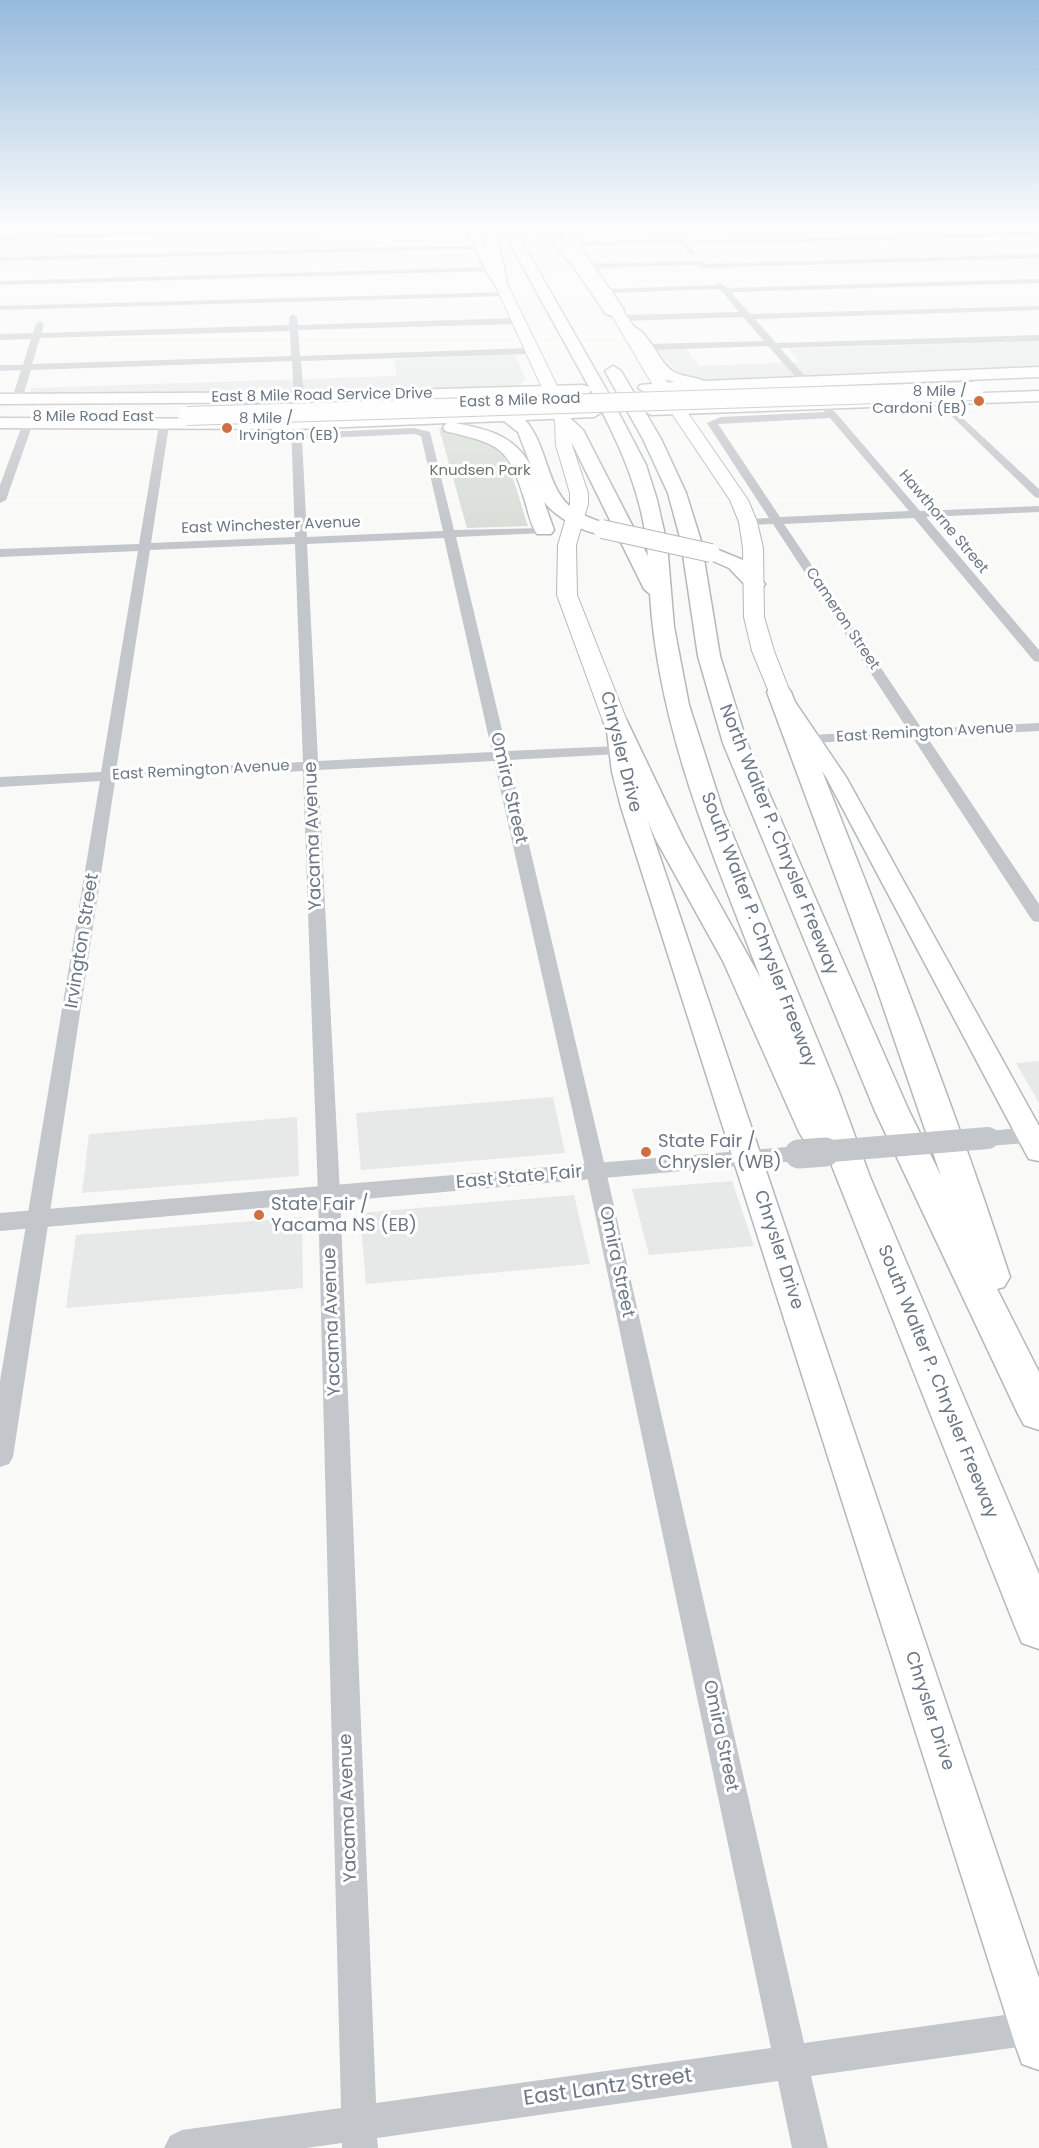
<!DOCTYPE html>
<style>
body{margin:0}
canvas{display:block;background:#f9f9f8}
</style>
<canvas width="1039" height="2148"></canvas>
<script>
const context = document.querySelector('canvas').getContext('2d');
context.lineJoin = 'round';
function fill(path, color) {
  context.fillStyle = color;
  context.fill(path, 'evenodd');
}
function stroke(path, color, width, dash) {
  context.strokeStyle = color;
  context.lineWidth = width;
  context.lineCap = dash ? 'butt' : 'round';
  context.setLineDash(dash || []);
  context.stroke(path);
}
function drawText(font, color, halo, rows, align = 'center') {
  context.font = font + ' Poppins,sans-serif';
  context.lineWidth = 6;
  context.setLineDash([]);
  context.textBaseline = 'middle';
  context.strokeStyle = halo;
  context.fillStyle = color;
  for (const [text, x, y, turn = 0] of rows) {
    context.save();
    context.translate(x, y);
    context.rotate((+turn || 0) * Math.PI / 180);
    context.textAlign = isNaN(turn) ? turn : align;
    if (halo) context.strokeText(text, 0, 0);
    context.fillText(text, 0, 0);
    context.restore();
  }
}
const built = new Path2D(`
 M1039 341V369L701 380 678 373 658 350 686 349 699 366 800 362 789 349Z
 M515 355 526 380 517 386 314 393 30 395 31 388 397 376 394 359Z
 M1039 1061V1103L1016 1063Z
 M553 1097 565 1153 361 1170 356 1113Z
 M297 1117 299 1176 82 1193 89 1134Z
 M732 1181 754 1246 649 1255 632 1189Z
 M574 1195 590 1264 366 1284 360 1213Z
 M302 1217 303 1288 66 1308 76 1235Z`);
const green = new Path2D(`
 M439 428C455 431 485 436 497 447 510 457 521 507 528 526L467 528Z`);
const minor = new Path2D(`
 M325 228H402L398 230 0 240V236Z
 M667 228H674L685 241 1039 232V236L689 245 696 253 692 255 679 243 573 246 569 244 573 242 676 239Z
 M483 245 480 249 0 261V257Z
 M1039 254V258L703 268 700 265 588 268 584 266 588 264 701 261 704 264Z
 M494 267V271H491L0 285V281Z
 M1039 279V283L731 292 750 314 1039 306V310L755 319 776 343 1039 335V341L780 348 810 382 805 385 802 384 768 346 650 350 642 354 638 351 648 344 764 341 743 317 621 321 617 318 621 315 739 312 720 289 605 293 601 291 605 289 716 285 720 283 727 288Z
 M509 292V296H506L0 310V306Z
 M293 314 297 317 298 325 518 318 522 321 518 324 298 330 300 356 531 348 535 351 531 354 301 361 304 398 299 401 294 398 292 361 31 370 22 399 17 402 12 399 21 370 0 371V365H23L31 339 0 340V334L33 333 36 324 40 321 44 324 42 333 289 325V317ZM290 331 291 356 32 364 40 338Z
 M941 398 1039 489V498L1035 497 938 403V399Z
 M826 404 836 413 920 511 1039 506V512L926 517 1039 650V662L1034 661 914 518 784 524 922 729 1039 723V731L927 737 1039 904V922L1033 921 1030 917 913 738 811 743 804 739 811 735 908 730 773 524 748 525 742 522 748 519 769 518 707 423 721 417 825 412 821 407ZM830 418 909 511 780 517 718 424Z
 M28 420 33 423 6 500 0 503V485L23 423Z
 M296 421 301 424V433L414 428 430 432 454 530 548 528 550 530 544 533 456 537 507 751 618 746 625 750 618 754 509 760 606 1171 804 2043 1033 2011 1039 2014V2042L1033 2045 811 2076 828 2148H792L778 2081 377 2138 378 2148H342V2143L306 2148H164L170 2136 182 2130 341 2108 318 1194 303 771 115 781 13 1457 9 1464 0 1467V1381L100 781 0 787V777L101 772 138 551 0 557V549L139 544 159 425 164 422 169 425 151 543 295 537 291 424ZM414 434 421 436 443 531 307 537 302 439ZM444 538 492 752 318 761 307 544ZM295 544 303 762 116 771 150 550ZM494 761 586 1171 771 2048 376 2103 340 1194 318 770Z`);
const tertiary = new Path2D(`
 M1039 1126V1142L988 1146 979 1144 975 1138 979 1132Z
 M799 1146 808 1148 812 1154 808 1160 0 1231V1213Z`);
const secondary = new Path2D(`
 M466 228H476L498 274 505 282 504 284H496L488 275Z
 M558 228H568L624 310 622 316H614L612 310Z
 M786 697 793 699 846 777 1039 1126V1161L1029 1159 1025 1152 826 777 776 703 779 699Z
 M616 717 623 719 626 723 632 772 643 807 1039 1978V2070L1022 2064 1016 2047 621 807 612 772 606 723 609 719Z`);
const primary = new Path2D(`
 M500 278 506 282 559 390 571 421 572 445 588 493V504L576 545 577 595 627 721 623 726 615 728 607 726 603 721 557 595 558 545 570 504V493L556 445 555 421 543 390 494 282Z
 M618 310 623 311 636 329 639 339 649 351 670 387 748 500 757 522 763 548 764 617 774 651 790 692 787 697 779 699 771 697 752 651 744 617 743 548 739 522 730 500 654 387 611 314Z`);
const trunk = new Path2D(`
 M629 325C651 330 658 365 676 373 685 377 696 377 704 381L1039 367V377L646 393 638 388 640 385 675 382 663 379 622 329 624 326Z
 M583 385 589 387 591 390 589 393 334 402 0 404V394L334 392Z
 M1039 391V401L651 415 643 410 651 405Z
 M497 405 510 410 600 408 602 412 594 417 525 420C549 446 546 495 578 512 588 518 599 521 609 525L612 529 609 533C589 538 556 517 544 502L554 530 551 534H537C530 524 528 510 524 498 508 444 497 444 445 431L443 427 447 423 296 429 0 428V418L296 419 490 411 491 406ZM504 421 518 432 531 466C514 435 487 429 455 423Z
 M711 547 743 560 765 584 762 588 755 590 748 588 729 568 704 557 701 553 704 549Z`);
const motorway = new Path2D(`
 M483 228H495L507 282 505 285H495L493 282Z
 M502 228H514L610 396 646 465 657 500 667 544 674 627 689 705 723 811 838 1090 870 1177 1039 1574V1649L1022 1643 1016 1629 822 1141 816 1143 804 1140 799 1132 723 961 656 840 603 721 606 716 615 714 624 716 627 721 684 840 761 979C713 854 658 729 650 594L644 589 567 433 555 421 563 416 569 417 583 430 648 556C643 483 607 419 572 356 549 314 525 271 502 228Z
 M538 228H550L584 261 616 308 625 314 623 317 618 318 606 314 574 267Z
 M613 366 621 371 661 439 686 493 701 541 720 656 747 743 909 1111 941 1176 875 983 767 692 771 687 779 685 787 687 791 692C867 886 946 1079 1010 1277L1004 1287 997 1289 1039 1372V1430L1024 1425 1018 1414 875 1111 723 743 698 656 681 541 668 493 643 439 605 371Z`);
const tertiaryBridgeFar1 = new Path2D(`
 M807 1153 988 1138`);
const tertiaryBridge = new Path2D(`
 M799 1154 825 1152`);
const trunkBridge = new Path2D(`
 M187 416 974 391
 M602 529 711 553`);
const markers = [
 [979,401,6,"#cf7042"],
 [227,428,6,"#cf7042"],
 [646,1152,6,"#cf7042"],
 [259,1215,6,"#cf7042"]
];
const farPoinames = [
 ["8 Mile /",967,392],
 ["Cardoni (EB)",967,409],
 ["8 Mile /",239,419,"left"],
 ["Irvington (EB)",239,436,"left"]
];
const farStreetnames = [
 ["East 8 Mile Road Service Drive",322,396,-1],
 ["East 8 Mile Road",520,401,-2],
 ["8 Mile Road East",93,417],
 ["Hawthorne Street",943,522,50],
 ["East Winchester Avenue",271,526,-2],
 ["Cameron Street",842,619,56],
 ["East Remington Avenue",925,733,-3],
 ["East Remington Avenue",201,771,-3]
];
const farParknames = [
 ["Knudsen Park",480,471]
];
const streetNames = [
 ["Chrysler Drive",620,752,76],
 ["Omira Street",508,788,77],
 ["Yacama Avenue",314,836,-92],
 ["North Walter P. Chrysler Freeway",778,840,68],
 ["South Walter P. Chrysler Freeway",758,930,69],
 ["Irvington Street",83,941,-81],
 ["East State Fair",519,1178,-5],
 ["Chrysler Drive",778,1250,72],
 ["Omira Street",616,1262,78],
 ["Yacama Avenue",333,1322,-92],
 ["South Walter P. Chrysler Freeway",937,1382,68],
 ["Chrysler Drive",929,1711,72],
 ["Omira Street",720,1736,78],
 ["Yacama Avenue",349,1808,-92]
];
const poiNames = [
 ["State Fair /",658,1142],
 ["Chrysler (WB)",658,1163],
 ["State Fair /",271,1205],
 ["Yacama NS (EB)",271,1226]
];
const nearStreetnames = [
 ["East Lantz Street",608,2088,-8]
];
fill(built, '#e7e8e8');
fill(green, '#d9ded7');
stroke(secondary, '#b4b8bd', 3);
stroke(primary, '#b5b8bc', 2);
stroke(trunk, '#b5b8bb', 3);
stroke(motorway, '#b5b8bb', 3);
fill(minor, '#c3c6ca');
fill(tertiary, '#c3c6ca');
fill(secondary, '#fff');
fill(primary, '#fff');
fill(trunk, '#fff');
fill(motorway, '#fff');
stroke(trunkBridge, '#b5b8bb', 20, []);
stroke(tertiaryBridgeFar1, '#c3c6ca', 22);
stroke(tertiaryBridge, '#c3c6ca', 29);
stroke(trunkBridge, '#fff', 18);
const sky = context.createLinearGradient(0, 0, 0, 528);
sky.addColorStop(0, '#96badc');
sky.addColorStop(0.43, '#fcfcfc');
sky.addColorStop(1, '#fcfcfc00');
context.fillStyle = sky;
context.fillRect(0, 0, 1039, 528);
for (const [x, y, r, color] of markers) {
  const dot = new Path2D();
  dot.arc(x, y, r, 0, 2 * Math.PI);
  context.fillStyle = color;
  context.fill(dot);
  stroke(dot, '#fff', 2);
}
drawText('15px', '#6c7885', '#fff', farPoinames, 'right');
drawText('15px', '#6c7885', '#fff', farStreetnames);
drawText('15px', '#677866', '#fff', farParknames);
drawText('18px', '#6c7885', '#fff', streetNames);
drawText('18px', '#6c7885', '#fff', poiNames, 'left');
drawText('21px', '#6c7885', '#fff', nearStreetnames);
</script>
